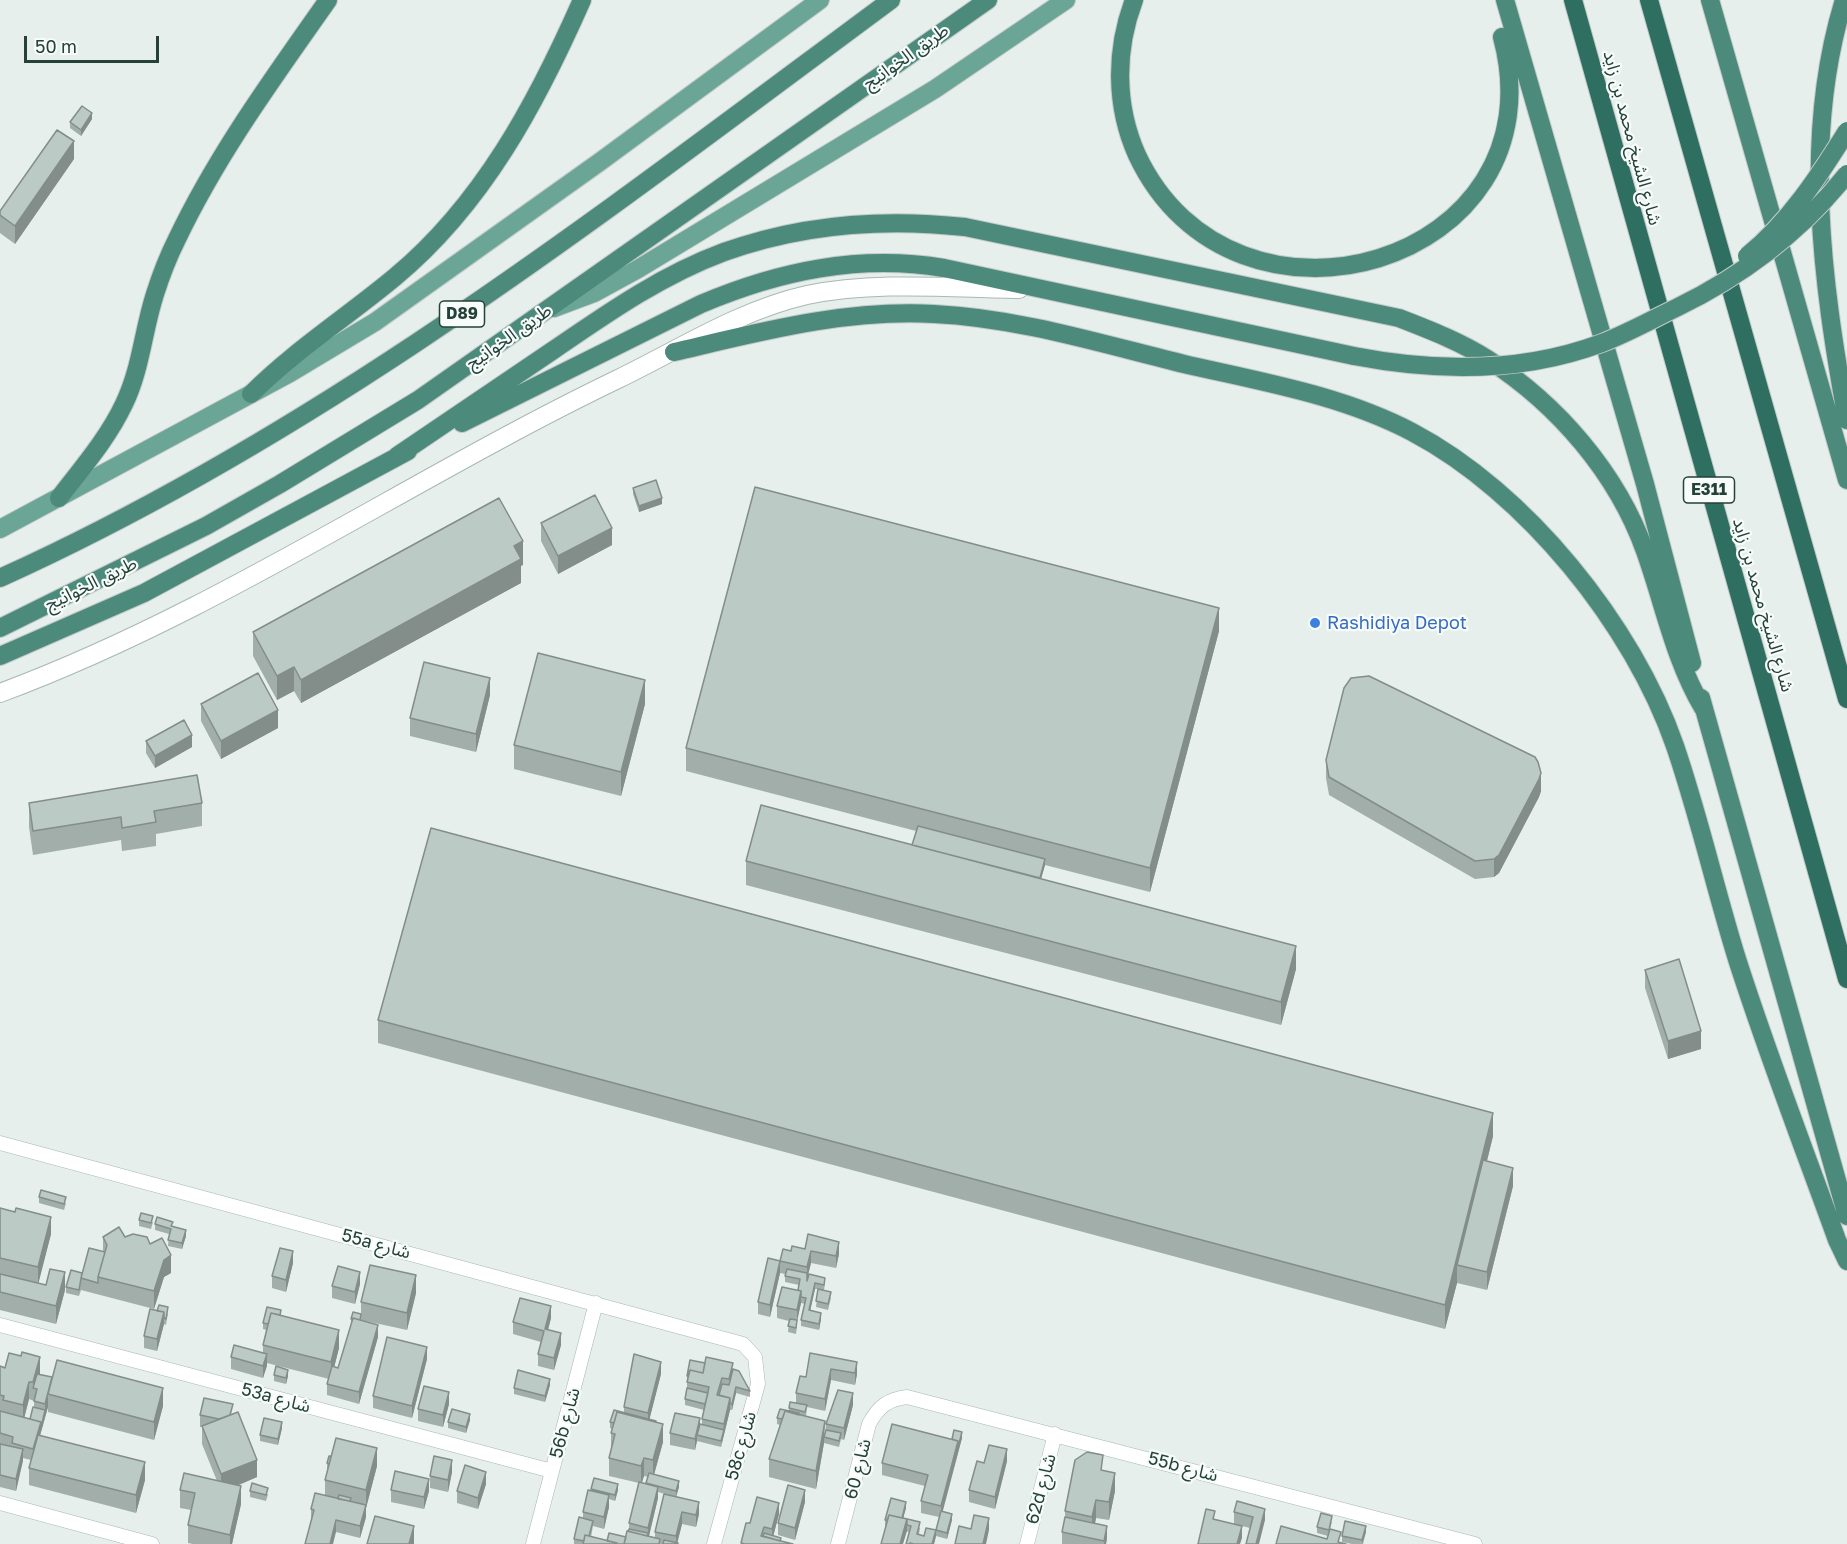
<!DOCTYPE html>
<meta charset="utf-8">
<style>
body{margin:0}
#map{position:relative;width:1847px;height:1544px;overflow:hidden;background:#e6efeb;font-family:"Golos Text",sans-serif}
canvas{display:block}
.scale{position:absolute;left:24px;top:36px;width:135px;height:27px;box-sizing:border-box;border:3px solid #24423a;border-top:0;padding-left:8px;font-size:18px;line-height:21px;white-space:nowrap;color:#24423a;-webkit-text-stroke:4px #f7fbf9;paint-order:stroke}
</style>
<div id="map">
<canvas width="1847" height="1544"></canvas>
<div class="scale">50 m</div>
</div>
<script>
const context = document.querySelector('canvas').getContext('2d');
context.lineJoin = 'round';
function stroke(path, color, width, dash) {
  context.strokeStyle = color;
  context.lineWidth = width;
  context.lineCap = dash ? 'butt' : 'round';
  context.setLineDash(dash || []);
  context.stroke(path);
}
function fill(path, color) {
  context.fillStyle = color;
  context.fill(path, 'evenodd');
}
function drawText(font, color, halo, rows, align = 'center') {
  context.font = font + ' "Golos Text","Noto Sans Arabic",sans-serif';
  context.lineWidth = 4.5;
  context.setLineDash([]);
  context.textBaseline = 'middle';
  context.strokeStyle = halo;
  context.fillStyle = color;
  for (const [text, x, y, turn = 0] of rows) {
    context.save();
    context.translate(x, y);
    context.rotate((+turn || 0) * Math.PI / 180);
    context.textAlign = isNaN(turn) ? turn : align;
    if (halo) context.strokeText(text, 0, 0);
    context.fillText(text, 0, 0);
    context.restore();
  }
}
const minor = new Path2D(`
 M0 1143 743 1344 755 1357 758 1384 714 1544
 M0 1325 552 1471
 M0 1503 152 1544
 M533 1544 596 1303
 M838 1544 869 1424C878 1407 888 1399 907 1397L1475 1544
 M1027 1544 1055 1434`);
const tertiary = new Path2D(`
 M0 693C218 612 410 479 618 379 680 349 740 310 807 295 876 281 949 288 1019 289`);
const primary = new Path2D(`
 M554 308 594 293 638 269 935 89 1066 0
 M0 529 290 373 375 322 601 161 820 0`);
const trunk = new Path2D(`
 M1134 0C1115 50 1115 106 1137 155 1233 360 1563 265 1502 37
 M1505 0 1645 484 1692 663
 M1710 0 1847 480
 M1844 0C1802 137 1822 281 1847 420
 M674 352C760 332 845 309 934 314 1019 318 1102 344 1184 364 1262 382 1341 395 1412 432 1526 492 1633 625 1675 746 1699 816 1715 888 1737 959 1767 1053 1803 1146 1837 1240L1847 1261
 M251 394C295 350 347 317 395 277 483 204 537 102 582 0
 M462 423 701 304C779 271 859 254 944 268L1354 356
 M397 456C450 420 502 385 555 349 609 312 662 275 724 252 802 224 883 218 965 227L1399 318C1430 330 1461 342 1489 360 1558 405 1617 473 1645 551 1664 604 1674 659 1703 708
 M59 498C82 468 108 438 124 404 141 369 143 331 155 294 161 275 168 257 177 239 218 153 274 77 328 0
 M0 578C325 431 606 211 891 0
 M0 628 206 526 280 484 418 400 988 0
 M0 656 144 593 408 451
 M1701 698 1847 1216`);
const motorway = new Path2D(`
 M1573 0 1847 979
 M1649 0 1847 699`);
const trunkBridge = new Path2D(`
 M1747 256C1789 222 1819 176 1847 131
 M1354 356C1437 372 1522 373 1602 343 1628 333 1651 320 1676 308 1744 275 1800 233 1847 174`);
const wall = new Path2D(`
 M92 119 81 136 70 128V122Z
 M74 159 15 244 0 233V211Z
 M633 488 662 504 639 512 633 494Z
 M541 523 612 545 558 574 541 541Z
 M523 565 521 566V583L301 703 294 691 277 700 253 656V632Z
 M1219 631 1150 892 1045 865 1041 879 1296 969 1281 1025 746 885V861L912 845 916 831 686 771V748Z
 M490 695 476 752 410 736V718Z
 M201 704 278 728 221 759 201 721Z
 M645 704 621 796 514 769V745Z
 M146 741 192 747 155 768 146 753Z
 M1326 760 1541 791 1539 797 1499 873 1494 877 1475 879 1329 795 1326 778Z
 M29 803H202V826L156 834V846L122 851 121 840 33 855 29 827Z
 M1645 970 1701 1049 1668 1059 1645 988Z
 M378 1020 1493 1136 1487 1161 1513 1186 1487 1290 1457 1283 1445 1329 378 1043Z
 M39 1197 66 1203 64 1210 39 1203Z
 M0 1208 51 1234 38 1283 65 1290 56 1324 0 1310Z
 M139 1220 153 1222 151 1229 139 1226Z
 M155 1224 173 1226 186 1236 182 1249 168 1246 169 1234 155 1230Z
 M103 1237H125L150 1244 171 1273 164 1277 154 1309 81 1290 79 1296 66 1293V1287L82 1273 103 1251Z
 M805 1249 839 1254 836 1268 811 1263 807 1279 825 1284 824 1290 831 1298 828 1310 816 1307 818 1289H815L810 1311 821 1319 819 1330 801 1326V1320L805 1304 801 1303 797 1320V1326L796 1334 788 1332 789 1321 777 1318V1306L798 1290 799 1285 785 1282V1274L780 1273 770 1317 758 1314V1302L780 1261 791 1251Z
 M293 1263 286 1292 272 1288V1276Z
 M360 1284 355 1304 332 1298V1286Z
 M416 1293 407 1330 361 1320V1302Z
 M168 1313 166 1325 164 1324 157 1351 144 1348V1336Z
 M281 1316 339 1348 334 1367 338 1368 351 1325V1319L361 1320 378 1337 359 1404 327 1395V1384L329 1379 267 1363 263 1378 231 1369V1357L263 1353V1345L266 1330 263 1329V1323Z
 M551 1318 548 1330 561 1345 554 1370 538 1366V1354L541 1342 513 1334V1322Z
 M810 1353 857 1374 855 1385 831 1380 825 1411 807 1407 806 1417 825 1434 826 1424 853 1405 844 1440 841 1439 839 1447 824 1443 816 1489 769 1477V1459L780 1425 777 1424V1418L789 1411V1408L796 1403V1393L806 1377Z
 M427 1359 412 1418 373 1408V1396Z
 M0 1366 40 1374 163 1406 154 1440 48 1412V1407L40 1435 145 1480 136 1513 29 1485V1468L31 1460 23 1458 16 1491 0 1487ZM29 1399 34 1401V1407L30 1419 24 1418Z
 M733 1369 750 1391V1397L736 1393 732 1410H730L721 1447 697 1441 695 1450 670 1445V1433L700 1424 702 1425V1419L704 1410 685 1405V1399L687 1388V1376Z
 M661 1374 649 1420 663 1442 654 1475 679 1487 676 1497 658 1492V1498L649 1536 655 1538V1532L664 1494 699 1514 696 1527 682 1524 677 1543 678 1544H574V1539L583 1518V1512L591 1489 618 1490 615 1501 609 1499V1507L604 1529 593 1526 591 1537 607 1541 626 1537 629 1529V1523L639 1483 609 1476V1458L611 1451V1433L612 1429 610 1428V1422L624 1413V1407ZM644 1476 648 1477 646 1484 642 1483Z
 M274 1375 288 1376 286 1384 274 1381Z
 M550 1385 545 1402 514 1394V1388Z
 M449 1404 443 1427 418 1421V1409Z
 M233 1414 257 1477 237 1486 241 1504 232 1544H193L188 1543V1525L191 1510 180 1508V1490L217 1481 202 1444V1427H200V1415Z
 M470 1420 466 1433 448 1428V1422Z
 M282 1428 278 1445 260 1441V1435Z
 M962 1438 942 1511 952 1520 947 1539 936 1536 934 1544H906L909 1532 885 1526V1520L906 1508 903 1518 920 1528 919 1534 924 1536 936 1530 939 1517 921 1513V1501L925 1486 882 1475V1463L952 1439Z
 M1007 1461 995 1509 969 1502V1490Z
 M327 1463 377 1466 366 1508V1517L360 1538 336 1532 311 1521V1509L325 1496V1480L328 1470 327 1469Z
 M1103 1471 1115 1491 1109 1520 1096 1518 1095 1524 1107 1538 1106 1544H1062V1532L1065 1517V1511Z
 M452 1472 448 1492 430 1488V1476Z
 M486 1484 478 1509 457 1503V1491Z
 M391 1490 429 1491 424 1509 391 1502Z
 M250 1491 268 1494 266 1501 250 1497Z
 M805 1502 795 1540 778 1535V1523Z
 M1234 1512 1265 1520 1250 1528 1242 1526V1538L1215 1520 1234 1524Z
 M779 1514 773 1536 781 1541 793 1544H741L746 1523H750Z
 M1332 1522 1327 1539 1328 1536 1317 1533V1527Z
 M1366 1532 1363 1544H1352L1342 1542V1536Z`);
const shadedWall = new Path2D(`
 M92 113V119L81 136V130Z
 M74 141V159L15 244V226Z
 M662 498V504L639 512V506Z
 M612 528V545L558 574V556Z
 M523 541V565L521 566V583L301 703V680Z
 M1219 608V631L1150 892V868Z
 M294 667V691L277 700V676Z
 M490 678V695L476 752V734Z
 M645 680V704L621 796V772Z
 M278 710V728L221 759V741Z
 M192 735V747L155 768V756Z
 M1541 773V791L1539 797 1499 873 1494 877V859Z
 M1045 859V865L1035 900V894Z
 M1296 946V969L1281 1025V1002Z
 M1701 1031V1049L1668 1059V1041Z
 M1493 1113V1136L1461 1266 1457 1265V1283L1445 1329V1305Z
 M1513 1168V1186L1487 1290V1272Z
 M51 1217V1234L38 1285V1267Z
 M186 1230V1236L182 1249V1243Z
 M839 1242V1254L836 1268V1256Z
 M293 1251V1263L286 1292V1280Z
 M811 1251V1263L807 1279V1267Z
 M171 1255V1273L164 1277 154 1309V1291L164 1260Z
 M780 1261V1273L770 1317V1305Z
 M65 1272V1290L56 1324V1306Z
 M360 1272V1284L355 1304V1292Z
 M416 1275V1293L407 1330V1313Z
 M815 1283V1289L809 1316V1310Z
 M801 1291V1303L797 1322V1310Z
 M551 1306V1318L545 1341V1329Z
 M164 1312V1324L157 1351V1339Z
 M821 1313V1319L819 1330V1324Z
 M378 1325V1337L359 1404V1392Z
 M339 1330V1348L331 1380V1362Z
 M561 1333V1345L554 1370V1358Z
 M427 1347V1359L412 1418V1406Z
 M267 1354V1366L263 1378V1366Z
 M40 1357V1374L33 1388V1382Z
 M661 1362V1374L648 1425V1413Z
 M857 1362V1374L855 1385V1373Z
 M831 1369V1380L825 1411V1399Z
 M288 1370V1376L286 1384V1378Z
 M550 1379V1385L545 1402V1396Z
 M29 1382V1399L23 1423V1405Z
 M736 1387V1393L732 1410V1404Z
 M163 1388V1406L154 1440V1422Z
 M449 1392V1404L443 1427V1415Z
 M853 1393V1405L844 1440V1428Z
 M48 1395V1407L33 1461V1449L41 1422 45 1410V1404Z
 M730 1398V1410L721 1447 724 1424Z
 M470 1414V1420L466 1433V1427Z
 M700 1418V1430L697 1435V1441L695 1450V1439Z
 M825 1421 824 1443 816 1489V1471Z
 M282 1422V1428L278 1445V1439Z
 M663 1424V1442L653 1478V1460Z
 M962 1432V1438L941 1518V1506L958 1441Z
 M377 1448V1466L366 1508V1490Z
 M23 1449V1461L16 1491V1479Z
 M1007 1449V1461L995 1509V1497Z
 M644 1458V1476L641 1484V1466Z
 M257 1460V1477L221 1492V1474Z
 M452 1460V1472L448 1492V1480Z
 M145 1462V1480L136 1513V1495Z
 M486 1472V1484L478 1509V1498Z
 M1115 1473V1491L1109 1520V1502Z
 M429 1479V1491L424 1509V1497Z
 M679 1481V1487L676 1497V1491Z
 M618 1484V1490L615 1501V1495Z
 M241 1486V1504L232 1544H230V1535Z
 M658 1487V1498L647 1544 648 1528Z
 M805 1490V1502L795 1540V1528Z
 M609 1495V1507L604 1529V1517Z
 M1096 1500V1518L1092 1535V1517Z
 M699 1502V1514L696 1527V1515Z
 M906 1502V1508L900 1530V1524Z
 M779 1503V1514L772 1541V1529Z
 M366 1505V1517L360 1538V1526Z
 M1265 1509V1520L1259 1544H1256Z
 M682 1512V1524L677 1544H676V1536Z
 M952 1514V1520L947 1539V1533Z
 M989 1518V1530L986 1544H983Z
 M907 1519V1531L903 1544H900Z
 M336 1520V1532L333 1544H330Z
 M414 1526V1544H409Z
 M1107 1526V1538L1106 1544H1104Z
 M1242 1526V1538L1240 1544H1237Z
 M1366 1526V1532L1362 1544V1540Z
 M936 1530V1536L934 1544H932Z`);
const building = new Path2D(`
 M82 106 92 113 81 130 70 122Z
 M57 130 74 141 15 226 0 215V211Z
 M656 480 662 498 639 506 633 488Z
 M755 487 1219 608 1150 868 686 748Z
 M595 495 612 528 558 556 541 523Z
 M499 498 523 541 514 546 521 559 301 680 294 667 277 676 253 632Z
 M538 653 645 680 621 772 514 745Z
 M424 662 490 678 476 734 410 718Z
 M258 673 278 710 221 741 201 704Z
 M1369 676 1535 757 1538 762 1541 773 1539 779 1499 855 1494 859 1475 861 1329 777 1326 760 1344 688 1351 678Z
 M184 720 192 735 155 756 146 741Z
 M197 775 202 803 154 811 156 822 122 828 121 817 33 831 29 803Z
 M761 805 1296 946 1281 1002 746 861Z
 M918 826 1045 859 1040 878 912 845Z
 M431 828 1493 1113 1445 1305 378 1020Z
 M1679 959 1701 1031 1668 1041 1645 970Z
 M1483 1160 1513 1168 1487 1272 1457 1265Z
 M41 1190 66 1197 64 1204 39 1197Z
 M0 1208 15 1212 16 1208 51 1217 38 1267 0 1258Z
 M141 1213 153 1216 151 1223 139 1220Z
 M157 1217 173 1222 171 1226 186 1230 182 1243 168 1240 171 1229 155 1224Z
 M119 1227 125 1237 133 1234 147 1237 150 1244 162 1238 171 1255 164 1260 154 1291 98 1277 107 1245 103 1237Z
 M808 1234 839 1242 836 1256 811 1251 807 1267 780 1261 770 1305 758 1302 768 1258 780 1261 783 1249 791 1251 792 1246 805 1249Z
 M89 1248 105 1252 98 1277V1283L81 1278Z
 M280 1248 293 1251 286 1280 272 1276Z
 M370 1265 416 1275 407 1313 361 1302Z
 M338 1266 360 1272 355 1292 332 1286Z
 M50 1269 65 1272 56 1306 0 1292V1274L46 1285Z
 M787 1269 807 1273V1281L809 1274 825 1278 824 1285 815 1283 809 1310 821 1313 819 1324 801 1320 806 1298 801 1297V1291L798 1290 800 1279 785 1276Z
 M71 1270 82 1273 79 1290 66 1287Z
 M782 1287 801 1291 797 1310 777 1306Z
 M818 1289 831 1292 828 1304 816 1301Z
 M520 1298 551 1306 545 1329 561 1333 554 1358 538 1354 544 1331 513 1322Z
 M159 1305 168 1307 166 1319 164 1318V1312L157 1311Z
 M267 1307 281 1310 280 1315 271 1313 268 1324 263 1323Z
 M150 1309 164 1312 157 1339 144 1336Z
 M353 1312 361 1314 360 1320 353 1318V1319H351Z
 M271 1313 339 1330 331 1362 263 1345Z
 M353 1318 378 1325 359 1392 327 1384 332 1366 338 1368Z
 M790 1319 797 1320 796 1328 788 1326Z
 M387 1337 427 1347 412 1406 373 1396Z
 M234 1345 267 1354 263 1366 231 1357Z
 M22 1352 40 1357 33 1382H29L23 1405 3 1400 4 1396 0 1395V1366L5 1368 9 1353 21 1356Z
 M810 1353 857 1362 855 1373 831 1369 825 1399 796 1393 800 1376 806 1377Z
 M634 1354 661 1362 648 1413 624 1407Z
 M706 1357 733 1363 729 1379 722 1378 717 1395 730 1398 724 1424 702 1419 709 1387 687 1382 690 1370 703 1373Z
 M57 1360 163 1388 154 1422 48 1394Z
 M690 1360 705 1363 703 1373 690 1370 688 1376H687Z
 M276 1366 288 1370 286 1378 274 1375Z
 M733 1369 739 1371 750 1391 736 1387 732 1404H730V1398L719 1395 722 1384 729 1385Z
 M518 1370 550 1379 545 1396 514 1388Z
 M37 1374 52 1377 45 1404 34 1401 37 1389 33 1388Z
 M424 1386 449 1392 443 1415 418 1409Z
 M687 1388 708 1393 705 1404 685 1399Z
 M838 1390 853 1393 844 1428 826 1424Z
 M204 1398 233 1404 230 1415 219 1419 200 1415Z
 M790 1402 807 1405 805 1412 789 1408Z
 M33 1407 45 1410 41 1428V1422L30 1419Z
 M452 1409 470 1414 466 1427 448 1422Z
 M780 1409 799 1413V1415L785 1411 782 1419 777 1418Z
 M614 1410 656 1421V1422L617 1412 614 1423 610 1422Z
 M0 1411 41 1422 33 1449 12 1443 13 1437 0 1433Z
 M785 1411 825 1421 816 1471 769 1459Z
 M238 1412 257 1460 221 1474 202 1426Z
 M617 1412 663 1424 653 1460 644 1458 641 1466 609 1458 615 1434 611 1433Z
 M675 1413 700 1418 695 1439 670 1433Z
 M264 1418 282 1422 278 1439 260 1435Z
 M700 1424 724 1430 721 1441 697 1435Z
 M892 1424 958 1441 941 1506 921 1501 928 1475 882 1463Z
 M826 1430 841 1433 839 1441 824 1437Z
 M954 1430 962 1432 958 1447V1441L952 1439Z
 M38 1435 145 1462 136 1495 29 1468Z
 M336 1438 377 1448 366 1490 325 1480Z
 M0 1444 23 1449 16 1479 0 1475Z
 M989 1445 1007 1449 995 1497 969 1490 977 1461 984 1463Z
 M1087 1452 1103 1455 1101 1470 1115 1473 1109 1502 1096 1500 1092 1517 1065 1511 1075 1460Z
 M329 1456H331L329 1464 327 1463Z
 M434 1456 452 1460 448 1480 430 1476Z
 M465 1465 486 1472 478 1498 457 1491Z
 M395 1471 429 1479 424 1497 391 1490Z
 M184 1473 241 1486 230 1535 188 1525 195 1493 180 1490Z
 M649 1473 679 1481 676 1491 646 1483Z
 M594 1478 618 1484 615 1495 591 1489Z
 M639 1482 658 1487 648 1528 629 1523Z
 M252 1483 268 1488 266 1495 250 1491Z
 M788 1485 805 1490 795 1528 778 1523Z
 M588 1490 609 1495 604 1517 583 1512Z
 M315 1493 366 1505 360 1526 336 1520 330 1544H305L314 1510 311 1509Z
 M664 1494 699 1502 696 1515 682 1512 676 1536 655 1532Z
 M339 1495 351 1498 350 1501 338 1499Z
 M757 1497 779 1503 772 1529 764 1527 761 1536 793 1544H745L741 1543 746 1523H750Z
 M891 1498 906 1502 902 1518 889 1515 887 1520H885Z
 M1237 1501 1265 1509 1256 1544H1246L1253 1517 1234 1512Z
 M1206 1509 1215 1511 1213 1519 1242 1526 1237 1544H1198Z
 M941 1511 952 1514 947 1533 936 1530Z
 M1321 1513 1332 1516 1329 1530 1317 1527Z
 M889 1515 907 1519 900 1544H881Z
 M974 1515 989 1518 983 1544H955L959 1526 971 1529Z
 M375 1516 414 1526 409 1544H367Z
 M579 1517 593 1521 589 1536 585 1535 584 1541 574 1539Z
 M1065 1517 1107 1526 1104 1541 1062 1532Z
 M903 1518 920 1522 917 1534 924 1536 926 1528 936 1530 932 1544H914L910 1543 909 1544H906L911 1526 907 1525V1519Z
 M1345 1521 1366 1526 1362 1540 1342 1536Z
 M1281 1526 1327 1539 1330 1529 1341 1532 1338 1542 1346 1544H1276Z
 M629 1529 648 1533 647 1536 628 1531Z
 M627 1531 660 1539 659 1544H624Z
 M609 1533 626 1537 624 1544H617V1543L607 1541Z
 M764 1533 781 1538 780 1541 763 1536Z
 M585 1535 617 1543V1544H583Z
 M664 1540 678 1543V1544H663Z`);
const markers = [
 [1315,623,6,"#3f7fe0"]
];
const shields = [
 [462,314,45],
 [1709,490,51]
];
const shieldNames = [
 ["D89",462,314],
 ["E311",1709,490]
];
const streetNames = [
 ["طريق الخوانيج",906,57,-35],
 ["شارع الشيخ محمد بن زايد",1632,138,75],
 ["طريق الخوانيج",509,337,-35],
 ["طريق الخوانيج",91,584,-26],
 ["شارع الشيخ محمد بن زايد",1763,605,74],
 ["55a شارع",376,1244,15],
 ["53a شارع",276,1398,15],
 ["56b شارع",565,1423,-75],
 ["58c شارع",741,1446,-74],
 ["55b شارع",1183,1467,15],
 ["شارع 60",858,1469,-76],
 ["62d شارع",1041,1489,-75]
];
const shopNames = [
 ["Rashidiya Depot",1327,623]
];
stroke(minor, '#a8b8b2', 15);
stroke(tertiary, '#a8b8b2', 20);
stroke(primary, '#c2cac8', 20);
stroke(trunk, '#c2cac8', 20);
stroke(motorway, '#c2cac8', 20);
stroke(minor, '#fff', 14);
stroke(tertiary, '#fff', 18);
stroke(primary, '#6aa596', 18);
stroke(trunk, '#4c8a7c', 18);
stroke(motorway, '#2f6f62', 18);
stroke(trunkBridge, '#c2cac8', 20, []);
stroke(trunkBridge, '#4c8a7c', 18);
fill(wall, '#a1aea9');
fill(shadedWall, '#838d89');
fill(building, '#bbcac4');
stroke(building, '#838d89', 1.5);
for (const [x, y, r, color] of markers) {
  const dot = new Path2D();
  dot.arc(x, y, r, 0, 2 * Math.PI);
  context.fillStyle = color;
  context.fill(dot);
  stroke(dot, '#f7fbf9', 2);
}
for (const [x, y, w] of shields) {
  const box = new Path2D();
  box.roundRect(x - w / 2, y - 13, w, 26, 4.5);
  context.fillStyle = '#f7fbf9';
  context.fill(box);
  stroke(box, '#24423a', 1.5);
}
drawText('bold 16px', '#24423a', null, shieldNames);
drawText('18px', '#24423a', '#f7fbf9', streetNames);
drawText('18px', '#366cbe', '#f7fbf9', shopNames, 'left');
</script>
